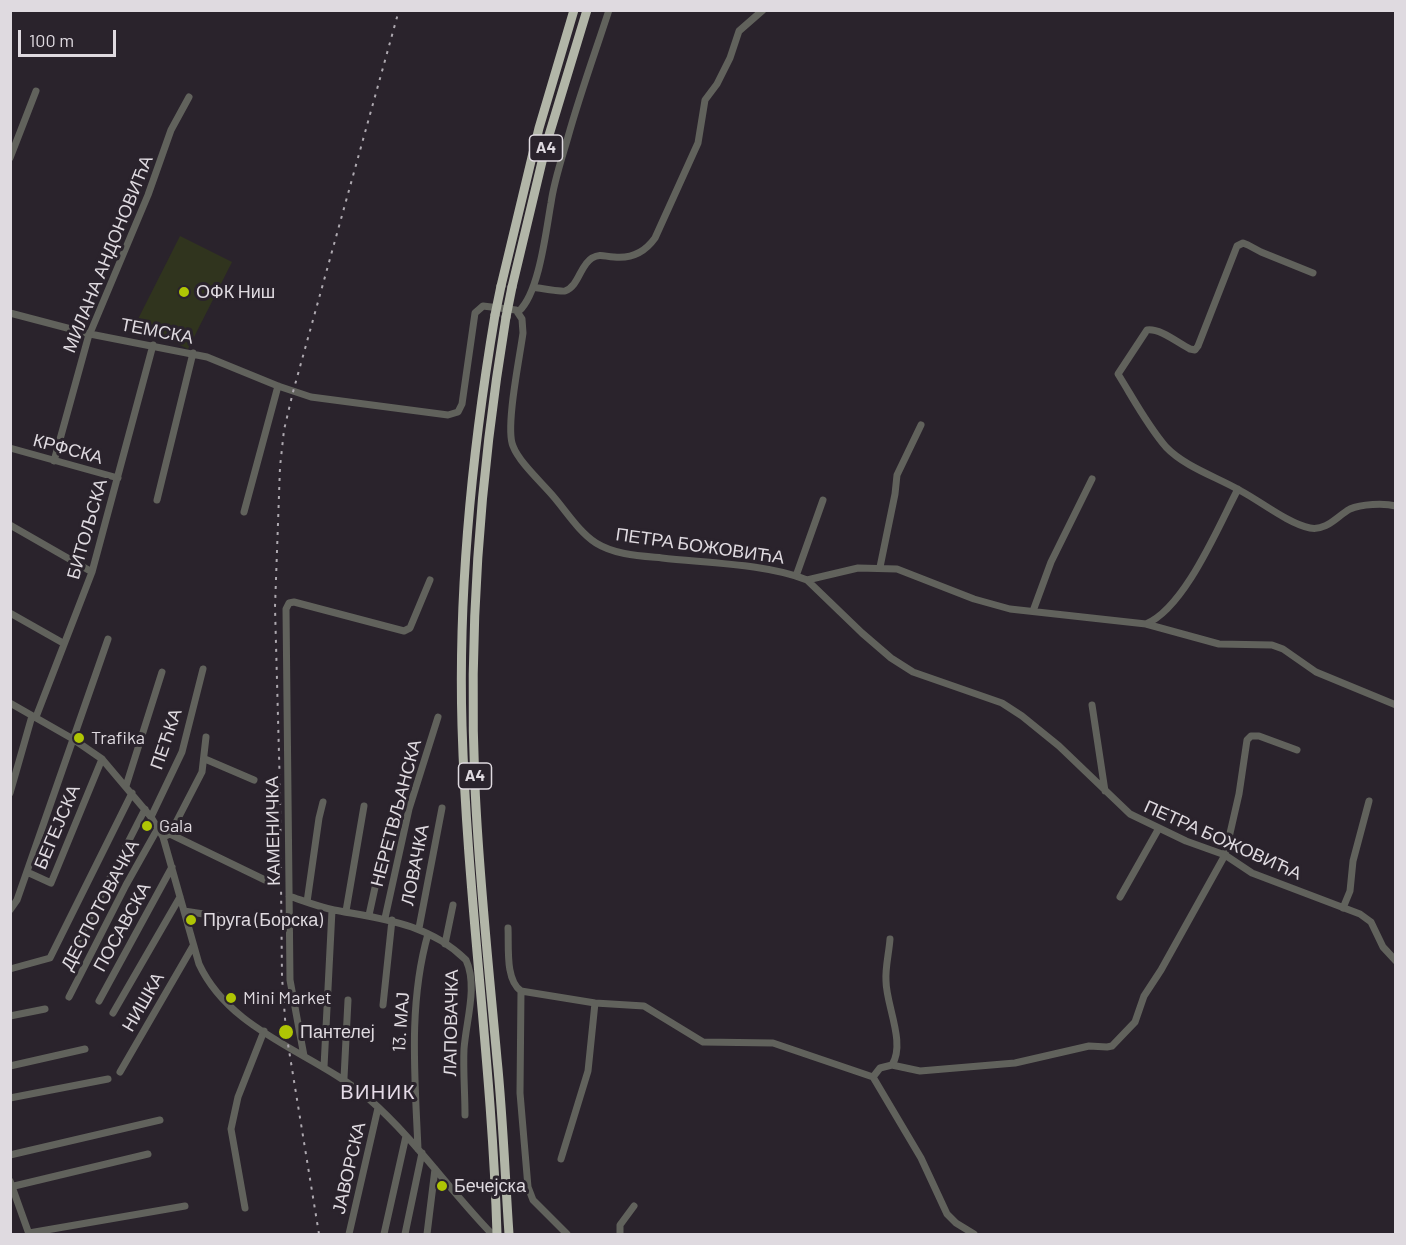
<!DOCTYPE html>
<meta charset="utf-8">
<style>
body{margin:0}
#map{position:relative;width:1406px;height:1245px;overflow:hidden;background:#2a232c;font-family:Barlow,sans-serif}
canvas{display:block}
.frame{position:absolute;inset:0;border:12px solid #dfdae0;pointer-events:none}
.scale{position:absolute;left:18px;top:30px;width:98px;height:27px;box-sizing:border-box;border:3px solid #dfdae0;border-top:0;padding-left:8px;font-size:18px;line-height:21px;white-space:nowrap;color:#dfdae0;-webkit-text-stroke:4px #2a232c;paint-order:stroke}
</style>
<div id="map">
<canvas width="1406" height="1245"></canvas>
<div class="frame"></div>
<div class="scale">100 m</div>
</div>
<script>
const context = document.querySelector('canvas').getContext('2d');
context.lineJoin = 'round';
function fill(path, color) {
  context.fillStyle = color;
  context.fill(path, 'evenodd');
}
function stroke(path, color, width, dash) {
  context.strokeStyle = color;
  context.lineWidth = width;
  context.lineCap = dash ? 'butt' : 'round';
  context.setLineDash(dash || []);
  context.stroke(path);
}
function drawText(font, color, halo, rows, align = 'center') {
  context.font = font + ' Barlow,sans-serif';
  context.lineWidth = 6;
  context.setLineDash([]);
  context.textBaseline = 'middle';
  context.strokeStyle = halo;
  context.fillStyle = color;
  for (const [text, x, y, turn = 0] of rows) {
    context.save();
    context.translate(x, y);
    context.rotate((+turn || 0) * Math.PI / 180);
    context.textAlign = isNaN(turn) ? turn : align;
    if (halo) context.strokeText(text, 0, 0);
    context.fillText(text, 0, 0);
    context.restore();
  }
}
const green = new Path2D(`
 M180 236 232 262 188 349 136 323Z`);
const minor = new Path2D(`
 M10 158 36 91
 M1313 273 1261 252 1248 245 1243 243 1237 246 1198 346 1195 350 1190 349C1178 343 1160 328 1147 330L1118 374C1133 398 1147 425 1166 447 1185 467 1217 477 1241 491 1260 501 1289 524 1310 528 1327 531 1337 516 1350 509 1361 504 1384 503 1396 506
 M533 287C538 288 562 292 565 291 579 286 580 265 592 258 601 253 605 257 614 257 632 259 645 252 655 238L698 143 705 100 717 84 730 58 739 31 763 10
 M519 311C539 293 546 231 551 203 554 181 562 158 568 137 580 94 595 53 609 10
 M10 313 90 334 207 357 278 386 311 397 448 415 458 412 462 404 475 313 483 306 516 310 522 319 523 333C520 356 505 428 513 446 519 462 541 482 553 496 566 511 579 532 596 543 615 555 641 556 662 558 705 563 768 564 807 580L862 633 891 658 913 672 1002 703 1022 716 1059 746 1130 814 1186 841 1225 855 1252 873 1360 914 1371 922 1383 947 1396 961
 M10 448 118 478
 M54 461 88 338 148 195 171 130 189 97
 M157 500 193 353
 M244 512 278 386
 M10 525 92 572
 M880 567 895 494 897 475 921 425
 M796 576 823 500
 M807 580 858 568 897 569 974 599 1010 609 1146 624 1219 644 1272 645 1283 649 1316 672 1396 705
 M1033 611 1051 562 1092 479
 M10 613 63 643
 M1146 624C1185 608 1219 525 1238 489
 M10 703 73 739 102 759 151 817 163 837 199 964C231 1033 314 1052 369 1099 415 1139 450 1191 492 1234
 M1092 705 1105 791
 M36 717 92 572 153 345
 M205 759 254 780
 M126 786 162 672
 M10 793 32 716
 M151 817 182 752 203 669
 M170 834 202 772 206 737
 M163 837 170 834 265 880
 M27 872 51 883 102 759
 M289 896C304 901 319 907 334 910 382 919 428 923 466 960 478 986 466 1021 464 1049 463 1070 465 1093 465 1115
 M1120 897 1159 828
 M307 902 319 818 323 802
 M1343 908 1350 891 1353 861 1369 801
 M10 910 17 900 108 639
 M184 911 243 920
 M346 911 364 806
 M369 915 383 851
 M385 918 409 809 438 717
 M419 928 442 808
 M508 928C509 946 505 980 521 991
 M890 939C889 953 885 968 886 981 886 1005 906 1043 892 1065
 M445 944 453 905
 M66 964 145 809
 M10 969 50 958 132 793
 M521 991 595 1003 644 1006 703 1042 773 1043 873 1077 921 1158 947 1214 956 1223 974 1234
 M521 991 520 1093 528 1187 533 1200 567 1234
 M69 997 126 885 158 828
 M99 1001 172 867
 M383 1005 392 920
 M113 1013 180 897
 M10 1016 45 1009
 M304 1056 290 980 286 609 289 603 294 602 404 631 410 628 430 580
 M10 1066 85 1049
 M324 1067 332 910
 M120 1072 193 946
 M873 1077 880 1068 892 1065 920 1071 1015 1063 1089 1046 1107 1047 1112 1046 1135 1022 1144 996 1161 970 1225 855 1239 794 1247 740 1251 736H1259L1297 750
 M344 1078 348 1000
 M10 1098 108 1079
 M418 1149C415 1078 408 1004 428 934
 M10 1155 160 1120
 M561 1159 588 1071 595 1003
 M10 1181 29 1234
 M10 1187 148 1154
 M245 1208 231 1129 238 1097 264 1031
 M29 1233 185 1206
 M349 1234 378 1108
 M384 1234 406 1136
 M405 1234 422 1153
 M427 1234 435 1169
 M620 1234V1225L634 1206`);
const highway = new Path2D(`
 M501 286 539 128 574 10
 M512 287 546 145 587 10
 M495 315C472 451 458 588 462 726 467 896 492 1064 497 1234
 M506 317C480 474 468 629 475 787 479 878 489 969 497 1059 503 1117 505 1176 509 1234`);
const rail = new Path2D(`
 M319 1234 286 1032 282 977 280 791 275 607 280 467 284 430 293 392 399 10`);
const highwayBridge = new Path2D(`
 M495 315 501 286
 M506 317 512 287`);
const markers = [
 [184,292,6,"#afc504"],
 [79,738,6,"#afc504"],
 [147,826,6,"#afc504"],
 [191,920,6,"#afc504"],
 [231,998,6,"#afc504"],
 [286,1032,8,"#afc504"],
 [442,1186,6,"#afc504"]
];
const shields = [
 [546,148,33],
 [475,776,33]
];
const shieldNames = [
 ["A4",546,148],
 ["A4",475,776]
];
const streetNames = [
 ["МИЛАНА АНДОНОВИЋА",108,254,-68],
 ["ТЕМСКА",157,331,11],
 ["КРФСКА",68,449,15],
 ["БИТОЉСКА",87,529,-74],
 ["ПЕТРА БОЖОВИЋА",700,546,8],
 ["ПЕЋКА",166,739,-71],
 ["НЕРЕТВЉАНСКА",396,813,-75],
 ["БЕГЕЈСКА",57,827,-67],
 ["КАМЕНИЧКА",273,831,-91],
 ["ПЕТРА БОЖОВИЋА",1223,840,24],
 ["ЛОВАЧКА",415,865,-79],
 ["ДЕСПОТОВАЧКА",100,905,-62],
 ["ПОСАВСКА",122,927,-61],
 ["НИШКА",143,1002,-60],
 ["13. МАЈ",401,1022,-86],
 ["ЛАПОВАЧКА",451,1023,-89],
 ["ЈАВОРСКА",349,1168,-77]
];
const poiNames = [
 ["ОФК Ниш",196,292],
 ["Trafika",91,738],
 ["Gala",159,826],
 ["Пруга (Борска)",203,920],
 ["Mini Market",243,998],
 ["Пантелеј",300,1032],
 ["Бечејска",454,1186]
];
const neighbourhoodNames = [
 ["ВИНИК",378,1092]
];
fill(green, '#30341e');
stroke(minor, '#61625c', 7);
stroke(highway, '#b2b6a8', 9);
stroke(rail, '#aea9b0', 2, [3, 6]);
stroke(highwayBridge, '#b2b6a8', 9);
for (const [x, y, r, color] of markers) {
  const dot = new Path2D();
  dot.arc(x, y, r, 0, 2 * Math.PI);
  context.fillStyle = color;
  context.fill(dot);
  stroke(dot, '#2a232c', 2);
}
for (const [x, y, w] of shields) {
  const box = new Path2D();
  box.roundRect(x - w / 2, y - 13, w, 26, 4.5);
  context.fillStyle = '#2a232c';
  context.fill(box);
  stroke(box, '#dfdae0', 1.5);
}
drawText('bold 16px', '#dfdae0', null, shieldNames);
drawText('18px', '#dfdae0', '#2a232c', streetNames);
drawText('18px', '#dfdae0', '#2a232c', poiNames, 'left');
context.letterSpacing = '1.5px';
drawText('20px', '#e6dce8', '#2a232c', neighbourhoodNames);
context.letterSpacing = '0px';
</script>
